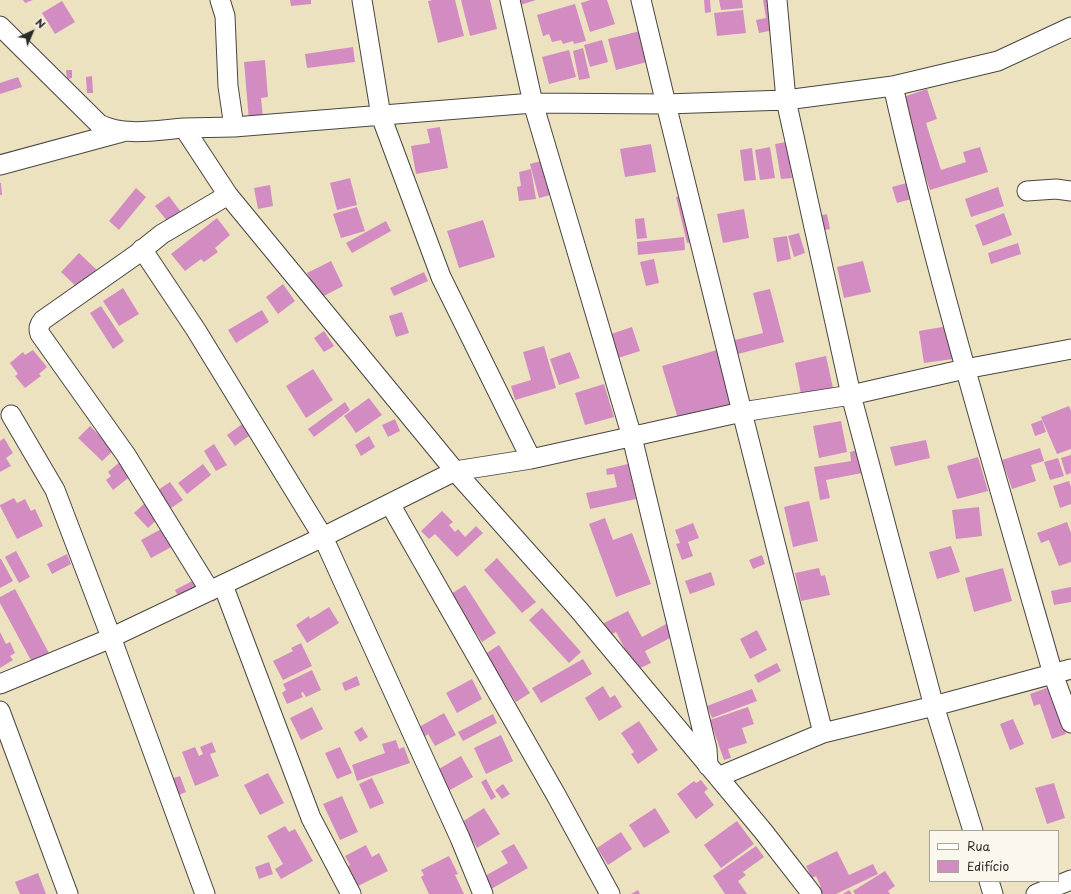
<!DOCTYPE html>
<meta charset="utf-8">
<style>
body{margin:0}
#map{position:relative;width:1071px;height:894px;overflow:hidden;background:#ece2c0;font-family:"Playpen Sans",sans-serif}
canvas{display:block}
.legend{position:absolute;left:929px;top:830px;width:130px;height:52px;box-sizing:border-box;background:#fbf7ec;border:1px solid #a8a59f;margin:0;padding:5px 7px;list-style:none;font-size:12px;color:#2b2b2b}
.legend li{display:flex;align-items:center;gap:8px;height:20px}
.legend b{width:20px;border:1px solid #a8a59f}
.north{position:absolute;left:12px;top:12px;width:40px;height:40px;-webkit-text-stroke:3px #fbf7ec;paint-order:stroke;rotate:44deg;font-size:11px;font-weight:700;line-height:16px;text-align:center;color:#2b2b2b}
.north::after{content:'';display:block;margin:auto;width:14px;height:18px;background:#2b2b2b;clip-path:polygon(50% 0,100% 100%,50% 72%,0 100%)}
</style>
<div id="map">
<canvas width="1071" height="894"></canvas>
<ul class="legend">
<li><b style="height:5px;background:#fff"></b>Rua</li>
<li><b style="height:11px;background:#d28cc2"></b>Edifício</li>
</ul>
<div class="north">N</div>
</div>
<script>
const context = document.querySelector('canvas').getContext('2d');
context.lineJoin = 'round';
function fill(path, color) {
  context.fillStyle = color;
  context.fill(path, 'evenodd');
}
function stroke(path, color, width, dash) {
  context.strokeStyle = color;
  context.lineWidth = width;
  context.lineCap = dash ? 'butt' : 'round';
  context.setLineDash(dash || []);
  context.stroke(path);
}
const building = new Path2D(`
 M23 0H33L25 3Z
 M290 0H311V4L291 6Z
 M433 0H455L464 36 438 43 428 1Z
 M461 0H490L497 29 470 36Z
 M512 0H536L514 7Z
 M590 0H607L615 24 590 32 581 3Z
 M704 0H710L711 12 705 13Z
 M719 0H742L743 8 721 10Z
 M763 0H773L779 29 759 33 756 20 766 18Z
 M62 1 75 22 55 34 42 13Z
 M575 4 586 41 574 44 573 41 563 44 561 40 552 42 549 34 543 36 537 15Z
 M743 10 746 33 717 36 714 13Z
 M640 31 647 62 616 70 608 39Z
 M602 40 608 62 590 67 584 45Z
 M353 47 355 62 307 68 305 54Z
 M583 48 590 78 579 80 573 51Z
 M569 50 576 77 549 84 542 57Z
 M265 60 268 97 261 98 263 119 249 121 244 62Z
 M66 70H72V78L67 79Z
 M92 76 93 93H87L86 77Z
 M18 77 22 87 0 94V83Z
 M927 89 937 119 926 123 941 170 966 162 963 152 980 147 988 172 930 190 900 98Z
 M440 127 448 168 416 174 411 146 430 143 427 129Z
 M786 142 792 178 781 179 775 144Z
 M651 144 656 172 625 177 620 149Z
 M770 147 775 178 760 180 755 150Z
 M752 148 756 180 744 181 740 150Z
 M545 160 554 194 539 198 530 164Z
 M531 169 536 199 519 201 517 187 521 186 519 172Z
 M350 178 357 205 337 210 330 183Z
 M917 180 922 196 897 203 892 187Z
 M0 183H1L2 195H0Z
 M270 185 273 206 258 209 254 188Z
 M998 187 1004 206 971 217 965 199Z
 M136 188 146 197 119 230 109 221Z
 M685 195 696 241 687 243 676 197Z
 M169 196 181 212 168 222 155 206Z
 M357 207 365 231 341 238 333 214Z
 M744 209 749 238 723 243 717 214Z
 M1004 213 1012 235 983 246 975 225Z
 M827 214 830 229 816 232 813 217Z
 M217 218 230 235 215 248 218 252 204 262 201 259 185 271 171 254Z
 M644 218 647 238 637 239 635 219Z
 M483 220 495 257 459 268 447 231Z
 M386 221 391 231 352 253 346 243Z
 M799 233 805 253 794 257 788 236Z
 M787 236 791 259 777 262 773 238Z
 M684 237 685 250 638 255 637 242Z
 M1018 243 1021 254 991 264 988 253Z
 M79 253 99 272 81 291 61 272Z
 M654 259 659 283 646 286 640 262Z
 M331 261 343 286 320 298 307 273Z
 M863 261 871 292 844 298 837 267Z
 M424 272 428 281 394 296 390 288Z
 M283 284 295 301 278 314 266 297Z
 M123 288 139 314 119 326 103 301Z
 M770 289 784 342 734 355 731 341 763 333 753 293Z
 M101 306 124 341 113 349 90 313Z
 M262 310 269 322 236 343 228 330Z
 M402 312 409 333 396 337 389 316Z
 M948 326 953 359 924 363 919 331Z
 M632 327 640 351 615 359 608 335Z
 M324 331 334 346 324 352 314 338Z
 M544 346 556 388 515 400 511 386 531 380 523 352Z
 M33 350 47 367 39 374 41 376 25 388 15 376 18 374 10 363 23 352 25 355Z
 M717 350 734 405 679 422 662 366Z
 M570 352 580 378 559 385 550 359Z
 M826 356 833 388 801 394 795 363Z
 M313 369 333 400 306 418 286 386Z
 M604 384 614 417 585 425 575 393Z
 M369 398 382 415 356 433 344 416Z
 M345 402 350 410 314 437 308 429Z
 M1069 406 1071 411V449L1057 454 1041 417Z
 M395 419 400 431 388 437 382 425Z
 M1042 420 1046 432 1035 436 1031 424Z
 M841 421 847 452 819 458 813 426Z
 M245 422 253 433 235 446 227 435Z
 M90 426 114 450 102 461 78 438Z
 M369 436 375 447 361 456 355 445Z
 M4 438 13 453 6 458 11 466 0 472V441Z
 M926 440 930 458 895 466 890 447Z
 M214 444 227 465 216 471 204 451Z
 M1040 448 1044 461 1031 465 1036 481 1012 489 1002 460Z
 M858 450 862 473 826 480 830 498 820 500 814 467 851 461 850 452Z
 M1071 455V473L1066 475 1061 458Z
 M978 457 988 491 957 499 947 466Z
 M1058 458 1064 476 1050 480 1044 462Z
 M121 461 132 475 113 490 106 480 111 476 108 472Z
 M203 464 211 475 187 494 178 483Z
 M628 464 636 499 590 509 586 493 617 487 614 474 607 475 606 469Z
 M1069 481 1071 487V504L1060 508 1053 486Z
 M170 482 183 500 171 508 158 490Z
 M14 498 17 503 25 499 31 511 35 509 43 526 17 539 0 506V505Z
 M147 501 161 516 148 528 134 513Z
 M809 501 818 541 793 547 784 507Z
 M979 507 982 536 956 539 952 510Z
 M442 511 453 522 449 525 455 532 458 529 465 537 476 526 483 533 457 557 435 534 429 539 421 531Z
 M605 518 613 540 632 533 651 584 616 597 589 524Z
 M1067 522 1071 533V562L1059 566 1049 540 1041 543 1037 533Z
 M693 523 699 538 688 542 693 556 682 560 676 544 680 543 675 530Z
 M165 527 175 545 151 558 141 540Z
 M951 546 960 572 937 579 929 552Z
 M16 551 30 577 19 583 5 557Z
 M67 554 71 564 52 574 47 564Z
 M762 555 765 564 753 569 749 560Z
 M497 558 536 602 522 613 484 570Z
 M0 559H1L13 581 0 588Z
 M819 568 821 576 825 575 830 595 801 601 795 573Z
 M1003 568 1012 601 974 612 965 578Z
 M711 572 715 585 690 594 685 581Z
 M194 580 200 593 181 602 175 590Z
 M465 585 496 633 482 642 451 594Z
 M1071 587V602L1054 605 1051 591Z
 M15 589 51 657 34 666 0 603V597Z
 M329 607 339 623 307 643 296 625 309 616 310 619Z
 M542 608 581 652 569 663 529 620Z
 M628 611 642 637 668 623 674 636 645 651 651 663 636 670 616 632 608 636 602 624Z
 M757 630 767 650 750 659 740 639Z
 M0 632 6 644 10 642 15 653 10 656 13 660 0 668Z
 M301 643 312 666 283 680 273 661 293 651 291 648Z
 M499 645 530 693 516 702 485 654Z
 M583 659 592 674 541 703 532 688Z
 M777 663 781 671 758 683 754 675Z
 M312 670 321 690 306 697 303 692 301 693 303 697 287 704 282 693 286 690 283 684Z
 M357 676 360 685 345 691 342 683Z
 M472 679 482 699 457 713 446 693Z
 M603 686 610 698 615 695 622 707 599 721 585 698Z
 M1049 687 1066 734 1052 739 1040 704 1034 706 1030 694Z
 M752 689 757 701 712 718 707 706Z
 M312 707 323 729 301 740 290 718Z
 M748 707 754 724 742 728 747 743 728 749 731 758 724 760 710 720Z
 M444 713 456 735 435 746 428 734 424 737 419 727Z
 M493 714 497 723 463 741 458 732Z
 M1013 719 1024 744 1010 750 1000 724Z
 M639 721 658 750 638 764 631 754 634 752 621 733Z
 M362 727 368 737 360 742 354 732Z
 M501 735 513 761 486 774 474 748Z
 M396 740 399 749 404 747 410 763 357 781 352 765 385 753 382 744Z
 M212 742 216 752 210 754 219 776 195 786 182 752 195 747 199 756 203 754 200 747Z
 M340 747 352 773 337 779 325 753Z
 M461 756 473 777 443 794 437 770Z
 M268 773 284 803 260 815 244 785Z
 M180 776 186 792 174 797 168 780Z
 M372 778 384 803 370 809 359 784Z
 M486 779 496 797 491 800 481 782Z
 M701 780 708 789 704 792 714 805 696 819 677 794 694 781 696 783Z
 M1054 783 1065 818 1047 824 1035 788Z
 M503 784 510 794 502 799 495 790Z
 M342 796 358 832 340 840 323 804Z
 M484 808 500 834 477 848 462 822Z
 M655 808 670 832 644 848 629 825Z
 M737 821 754 844 721 868 704 845Z
 M285 826 289 832 295 829 313 861 281 879 275 869 283 864 267 836Z
 M621 832 632 849 608 865 597 848Z
 M514 844 528 868 486 892 478 880 508 863 501 851Z
 M366 845 372 857 379 853 388 871 356 887 346 867 350 865 345 856Z
 M756 846 764 857 743 872 746 875 738 881 747 894H725L713 876Z
 M837 851 849 875 873 864 878 874 836 894H815L813 891 821 887 816 876 812 878 806 866Z
 M449 856 458 874 455 875 464 894H429L421 877 424 875 421 870Z
 M269 862 273 874 259 879 255 867Z
 M885 871 895 886 888 891 890 894H855L853 891Z
 M38 873 46 894H20L15 882Z
 M638 890 640 894H631Z
 M849 890 852 894H843Z`);
const minor = new Path2D(`
 M220 0 225 16 228 86 234 127
 M362 0 381 116 441 277 531 459
 M510 0 533 103 632 437 707 749 708 766
 M641 0 666 104 533 103 234 127 184 128 228 195 455 471 579 610 763 831 812 894
 M777 0 786 100 851 395 932 699 973 831
 M0 26 99 124C124 137 157 130 184 128
 M893 86C938 284 997 479 1053 674L1071 723
 M0 165 122 132
 M1027 191 1056 189 1071 191
 M142 249 196 330 323 537 460 838 483 894
 M11 415 55 490 111 637 205 894
 M390 504 556 795 610 894
 M223 585 311 818 351 894
 M210 591 126 455 40 334C38 328 39 325 43 320L137 254 162 234 228 195
 M0 684 104 641 323 537 455 471 531 459 742 412 851 395 965 369 1071 349
 M0 711 68 894
 M823 733 742 412 666 104 786 100 893 86 998 61 1071 27
 M718 777 823 733 934 706 1071 669
 M989 881 993 894
 M1036 894 1071 880`);
fill(building, '#d28cc2');
stroke(minor, '#484641', 21);
stroke(minor, '#fff', 19);
</script>
